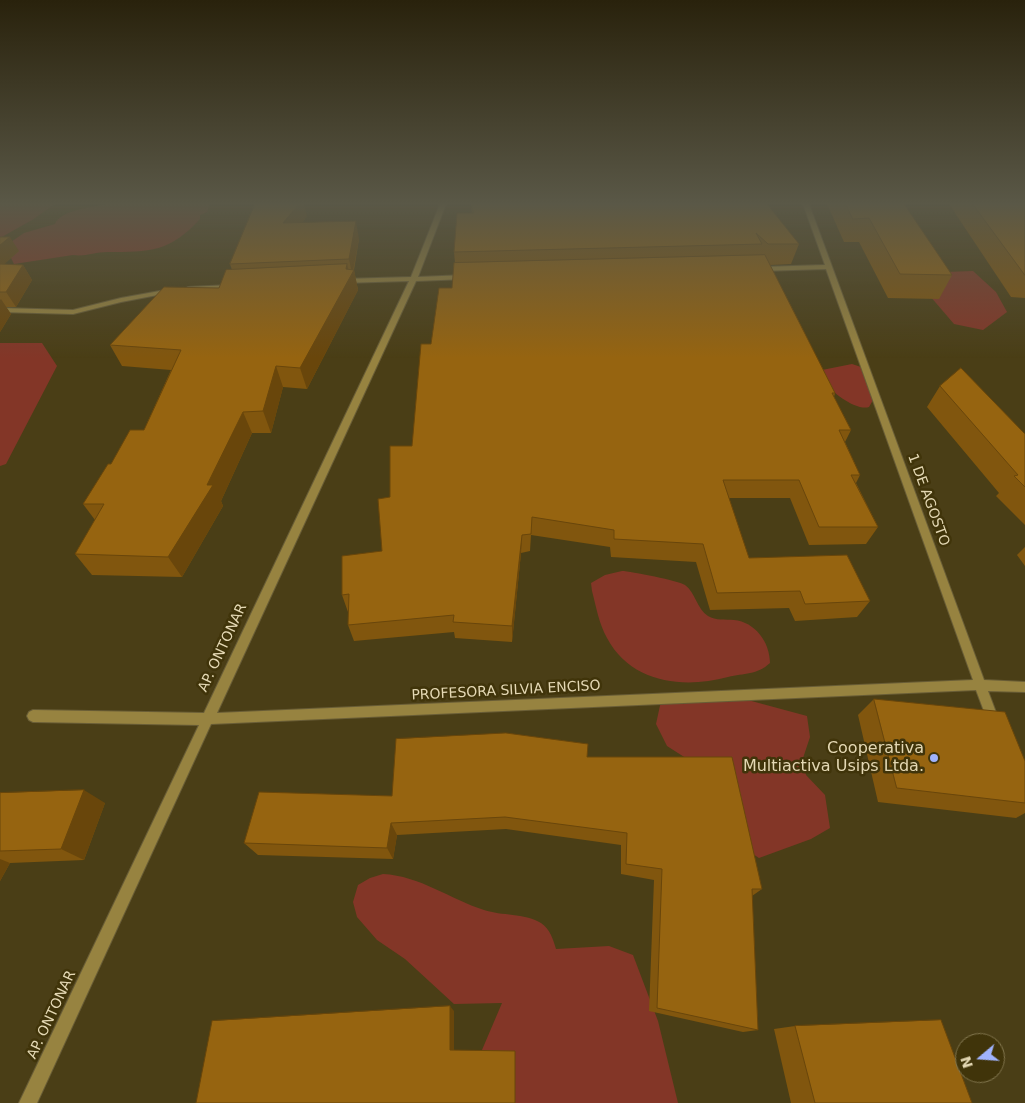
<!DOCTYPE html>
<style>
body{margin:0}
#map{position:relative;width:1025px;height:1103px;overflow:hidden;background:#4a3e16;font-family:"DejaVu Sans",sans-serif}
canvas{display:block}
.north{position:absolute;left:955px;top:1033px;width:50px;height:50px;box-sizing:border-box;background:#40340a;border:1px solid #82764e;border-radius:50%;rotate:252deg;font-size:14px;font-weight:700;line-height:20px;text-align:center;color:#e4d8b4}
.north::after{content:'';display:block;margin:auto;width:18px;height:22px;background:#a0b3fd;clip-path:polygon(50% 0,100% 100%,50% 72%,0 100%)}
</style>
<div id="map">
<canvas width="1025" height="1103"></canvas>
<div class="north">N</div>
</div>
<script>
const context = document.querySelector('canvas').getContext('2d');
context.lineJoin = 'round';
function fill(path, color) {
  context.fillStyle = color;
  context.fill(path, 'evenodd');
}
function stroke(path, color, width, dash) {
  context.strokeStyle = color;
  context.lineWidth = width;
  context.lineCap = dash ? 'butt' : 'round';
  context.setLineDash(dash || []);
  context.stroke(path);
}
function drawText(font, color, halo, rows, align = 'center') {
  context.font = font + ' "DejaVu Sans",sans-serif';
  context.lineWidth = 5;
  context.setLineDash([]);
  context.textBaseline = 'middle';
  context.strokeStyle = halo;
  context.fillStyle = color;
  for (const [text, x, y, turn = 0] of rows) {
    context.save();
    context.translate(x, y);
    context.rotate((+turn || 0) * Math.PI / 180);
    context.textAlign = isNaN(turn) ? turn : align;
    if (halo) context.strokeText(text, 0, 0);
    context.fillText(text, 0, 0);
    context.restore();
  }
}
const green = new Path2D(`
 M0 204H55L32 220 0 238Z
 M107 204H210L207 212 200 215V219C170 252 150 252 107 252 95 252 85 257 73 255L14 264 5 246 24 233 55 224C60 210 93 207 107 204Z
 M973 271 996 292 1007 312 983 330 954 324 924 289 944 272Z
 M0 343H42L57 366 6 464 0 466Z
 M852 364 864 368 873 400 869 407C857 411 831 393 826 382 824 379 823 374 822 370Z
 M622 571C630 571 680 581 685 585 695 592 697 609 708 616 716 621 725 619 734 620 755 622 770 642 770 663 757 675 744 673 728 677 683 689 631 683 607 638 599 624 596 606 592 591L591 583 605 575Z
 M744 699 807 716 810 737 803 758 806 775 825 795 830 828 811 839 759 858 718 831 703 769 667 746 656 724 661 701Z
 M383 874C420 876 450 899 484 910 502 916 524 913 541 923 550 929 553 939 556 949L609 946 633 955 658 1021 678 1103H487L479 1057 502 1003 454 1004 405 959 377 940 357 917 353 902 358 885 370 878Z`);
const street = new Path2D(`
 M440 204H446L418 277 466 275 469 277 466 279 416 281 217 713 973 680 826 269 760 271 757 269 760 267 825 265 803 204H809L984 680 1025 682V692L988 691 1000 723 998 727 994 729 990 727 976 690 211 724 37 1103H19L199 725 33 722 29 720 27 716 29 712 33 710 204 713 409 281 343 283 340 281 343 279 411 277Z
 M231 285 233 286V288L188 291 185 289 188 287Z
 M171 289 173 290V292L121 302 73 314 0 312V308L73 310 121 298Z`);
const wall = new Path2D(`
 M471 204H767L799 244 791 264 770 265 835 393 834 397 851 430 845 442 860 475 856 483 878 527 866 544 809 545 790 498H729L749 558 870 601 857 617 795 621 789 608 710 610 696 562 611 557 610 547 531 535 530 551 521 553 512 642 455 638 454 632 354 641 348 625V612L342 595 382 551 390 497 412 446 431 344 452 288 455 263 454 252 472 213Z
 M827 204H904L952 275 939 299 888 298 859 242H844Z
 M949 204H1025V298L1011 297Z
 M307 216 302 223 359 239 354 270 358 290 307 389 283 387 271 433H252L221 501 223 506 182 577 92 575 75 554 95 520 83 504 111 464 144 430 171 370 122 366 110 345 219 288 232 270 230 264Z
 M0 237 19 251 4 264 23 265 32 280 16 307H6L11 314 0 332Z
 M940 386 1025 434V525L996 496 999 493 927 407Z
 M1025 547V566L1017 555Z
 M874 699 1025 761V813L1016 818 878 802 858 715Z
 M587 757 762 889 752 896 758 1030 743 1032 649 1011 654 880 621 874V845L506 829 397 835 393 859 258 855 244 843 392 796Z
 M0 793 105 803 84 860 10 863 0 881Z
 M795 1026 972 1103H791L774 1029Z`);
const shadedWall = new Path2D(`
 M299 204H304L307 216 288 241 283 223Z
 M356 221 359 239 353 271 354 270 358 290 307 389 300 368 346 269 347 264 350 278 352 274 349 259Z
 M10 237 19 251 0 268V245Z
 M23 265 32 280 16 307 6 292Z
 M1 299 11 314 0 332V300Z
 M276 366 283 387 271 433 263 411Z
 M243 412 252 433 221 501 223 506 182 577 168 557 207 485Z
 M522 535 521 553 512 642V626Z
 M84 790 105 803 84 860 61 849Z
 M391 823 397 835 393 859 387 848Z
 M0 859 10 863 0 881Z
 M450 1006 454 1011V1051L450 1050Z`);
const building = new Path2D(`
 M255 204H299L283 223 356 221 349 259 230 264Z
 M472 204H767L799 244H768L756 233 762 244 454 252 457 213H473Z
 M846 204H904L952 275 900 274 869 218 853 219Z
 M973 204H1025V275Z
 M0 237H10L0 245Z
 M765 255 835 393H832L851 430H839L860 475H851L878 527H819L799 480H723L749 558 847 555 870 601 805 604 800 591 717 593 703 544 614 539V530L532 517 531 534 522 535 512 626 453 622 454 615 348 625 349 594 342 595V556L382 551 378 499 390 497V446H412L421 344H431L439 288H452L454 263Z
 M0 264 23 265 6 292H0Z
 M347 264 346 269 354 270 300 368 276 366 263 411 243 412 207 485H213L168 557 75 554 104 504H83L108 464H111L130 430H144L181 350 110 345 164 287 219 288 226 270Z
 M961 368 1025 434V487L1014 476 1018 475 940 386Z
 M874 699 1005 712 1025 761V803L897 788Z
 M506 733 588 744 587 757H732L762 889H752L758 1030 657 1008 662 869 626 864 627 833 505 817 391 823 387 848 244 843 259 792 392 796 396 739Z
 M84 790 61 849 0 851V793Z
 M450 1006V1050L515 1051V1103H196L212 1021Z
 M941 1020 972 1103H815L795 1026Z`);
const markers = [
 [934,758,5,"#a0b3fd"]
];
const streetNames = [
 ["1 DE AGOSTO",928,500,70],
 ["AP. ONTONAR",223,648,-65],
 ["PROFESORA SILVIA ENCISO",506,691,-3],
 ["AP. ONTONAR",52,1015,-65]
];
const nearPoinames = [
 ["Cooperativa",924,749],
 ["Multiactiva Usips Ltda.",924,767]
];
fill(green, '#833627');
stroke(street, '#695d36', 2);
fill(street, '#978340');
fill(wall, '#81560e');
fill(shadedWall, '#69460b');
fill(building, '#966410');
stroke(building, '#69460b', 1);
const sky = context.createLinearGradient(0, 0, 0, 358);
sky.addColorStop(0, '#29220c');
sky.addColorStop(0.57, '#5a5847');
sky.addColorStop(1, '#5a584700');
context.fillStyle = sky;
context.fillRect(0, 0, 1025, 358);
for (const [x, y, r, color] of markers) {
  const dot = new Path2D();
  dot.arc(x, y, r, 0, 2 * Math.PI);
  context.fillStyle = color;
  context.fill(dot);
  stroke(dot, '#40340a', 2);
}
drawText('14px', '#e4d8b4', '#40340a', streetNames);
drawText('16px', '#e4d8b4', '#40340a', nearPoinames, 'right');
</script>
